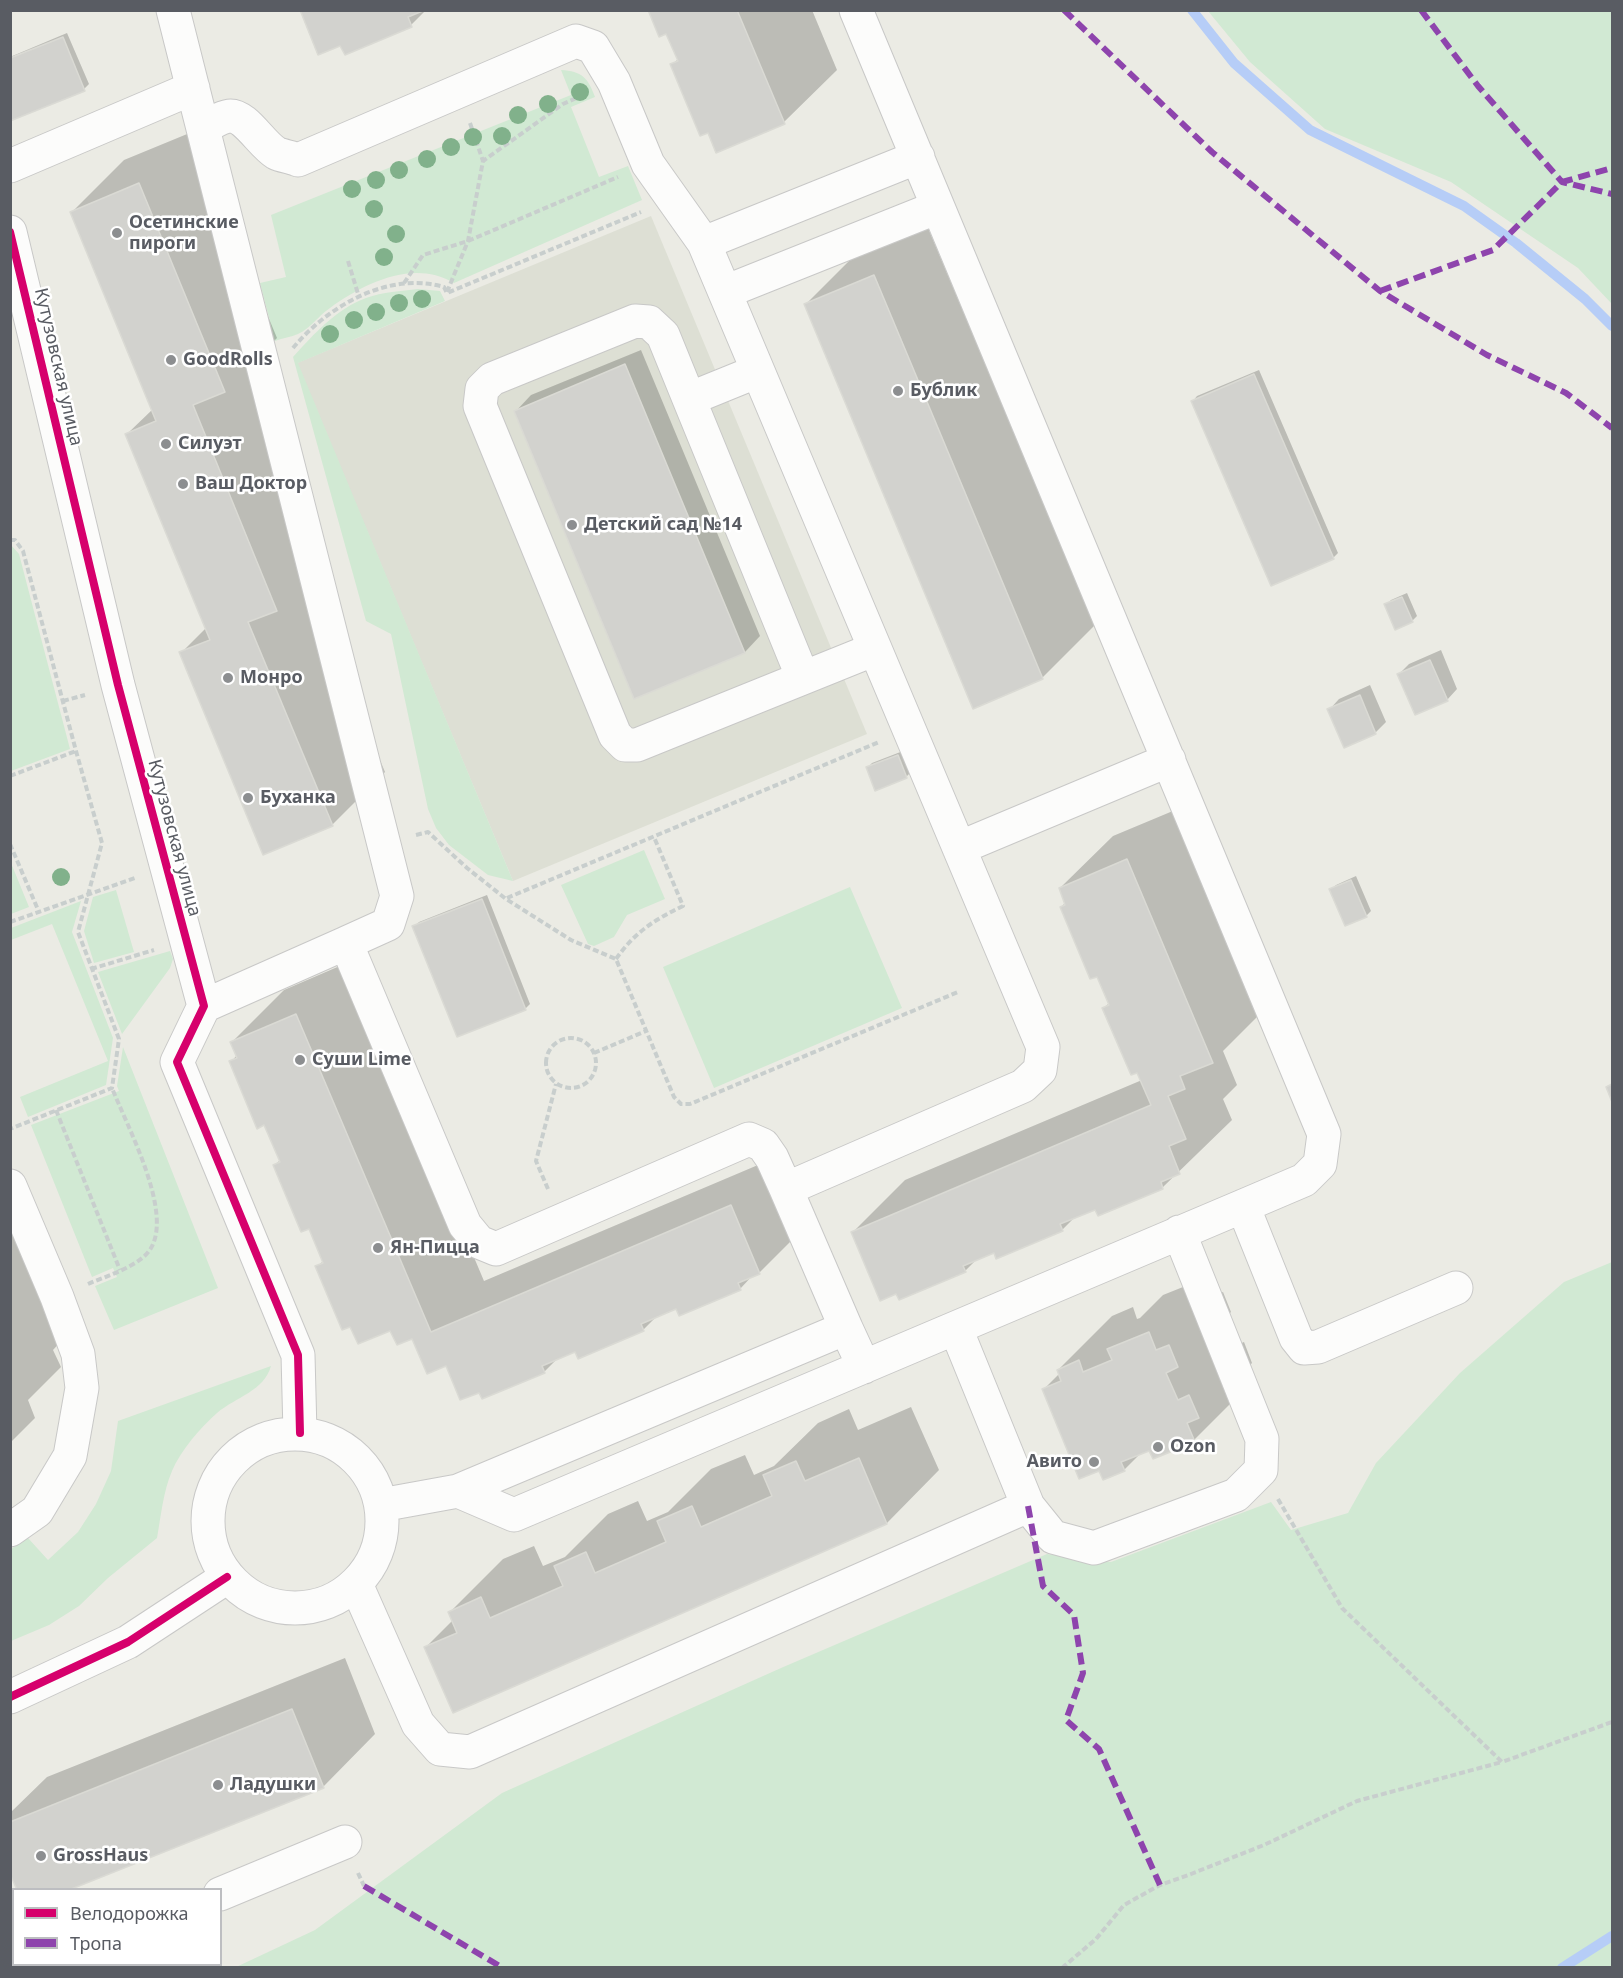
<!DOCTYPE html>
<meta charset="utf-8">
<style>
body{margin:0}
#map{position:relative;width:1623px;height:1978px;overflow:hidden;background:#ebebe4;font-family:"Noto Sans",sans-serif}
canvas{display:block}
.frame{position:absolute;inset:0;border:12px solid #595c63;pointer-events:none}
.legend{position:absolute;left:12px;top:1888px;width:210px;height:78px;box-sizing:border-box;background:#fff;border:2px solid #bdbec1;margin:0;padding:8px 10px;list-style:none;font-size:18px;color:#595c63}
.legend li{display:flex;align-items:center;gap:12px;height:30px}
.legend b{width:30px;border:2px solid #bdbec1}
</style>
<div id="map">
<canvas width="1623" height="1978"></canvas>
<div class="frame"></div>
<ul class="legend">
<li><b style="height:8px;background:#d6006c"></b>Велодорожка</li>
<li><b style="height:8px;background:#8e44ad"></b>Тропа</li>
</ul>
</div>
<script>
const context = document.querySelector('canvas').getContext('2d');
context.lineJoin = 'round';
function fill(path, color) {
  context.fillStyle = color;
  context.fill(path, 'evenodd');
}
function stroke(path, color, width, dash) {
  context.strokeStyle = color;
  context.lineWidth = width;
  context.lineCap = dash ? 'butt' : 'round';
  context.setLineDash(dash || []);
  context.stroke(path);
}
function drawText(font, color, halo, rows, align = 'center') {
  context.font = font + ' "Noto Sans",sans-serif';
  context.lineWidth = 5;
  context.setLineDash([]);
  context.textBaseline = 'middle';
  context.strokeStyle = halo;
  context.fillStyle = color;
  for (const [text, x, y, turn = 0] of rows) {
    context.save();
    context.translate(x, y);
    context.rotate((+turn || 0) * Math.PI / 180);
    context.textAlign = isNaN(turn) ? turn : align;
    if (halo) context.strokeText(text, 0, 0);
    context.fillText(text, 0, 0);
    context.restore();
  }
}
const education = new Path2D(`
 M651 216 867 734 513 881 297 363Z`);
const green = new Path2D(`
 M1208 11H1612V304L1578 268 1451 182 1325 129 1250 62Z
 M561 70C582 71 588 78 595 97L571 107 599 177 628 166 642 200 454 283C413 259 365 283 330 308 319 315 310 329 298 334 291 337 283 338 275 341L260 283 286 277 271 215 571 95Z
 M418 289 440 291 445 301 298 363 513 881 488 875 449 845 436 828 428 809 391 634 366 621 293 357C314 334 336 309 366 298 383 292 401 291 418 289Z
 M11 545 19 554 70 749 11 771Z
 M644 850 665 899 627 915 614 937 594 946 588 944 561 885Z
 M11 863 29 907 11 914H10Z
 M850 887 902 1008 714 1088 663 967Z
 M116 890 134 952 94 963 84 931 93 897Z
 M81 901 72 932 113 1038 106 1085 28 1117 20 1097 108 1061 52 924 11 940V928Z
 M170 951 173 959 170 968 122 1034 98 972Z
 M123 1047 218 1288 114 1330 95 1286 117 1277 113 1268 92 1277 31 1125 119 1091 117 1086Z
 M1612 1262V1967L234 1968 315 1930 502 1793 781 1668 1047 1554 1111 1562 1271 1502 1291 1530 1348 1513 1376 1463 1460 1373 1564 1282Z
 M271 1366C264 1391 236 1397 217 1413 200 1428 181 1450 172 1471 163 1492 161 1516 157 1538L108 1578 79 1606 49 1625 11 1641V1549L28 1538 48 1560 78 1532 96 1504 111 1471 118 1421Z`);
const shadow = new Path2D(`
 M301 10H426L411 25 345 53 341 44Z
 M649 10H812L837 70 784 122 717 151 709 131 672 65 678 59 667 32Z
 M67 33 89 84 84 89 10 120V57Z
 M192 132 277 338 250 365 329 557 305 581 385 772 332 825 181 653 207 627 127 434 153 409 72 212 124 160Z
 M926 223 1095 625 1042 678 805 305 858 252Z
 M641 350 760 636 745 652 635 697 516 411 531 395Z
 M1259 370 1338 553 1333 558 1193 401 1197 396Z
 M1407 593 1417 616 1412 621 1396 628 1386 605 1391 600Z
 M1441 650 1457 689 1447 700 1399 674 1409 664Z
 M1370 685 1386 722 1375 733 1329 710 1339 699Z
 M903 751 911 772 906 777 867 768 872 763Z
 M1180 808 1265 1009 1223 1051 1237 1085 1223 1099 1232 1120 1163 1187 1076 1216 1063 1229 997 1257 994 1251 979 1257 965 1271 852 1233 905 1180 1142 1080 1104 1008 1109 1003 1098 975 1061 907 1066 902 1060 888 1113 836Z
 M1356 876 1371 911 1366 916 1331 890 1336 885Z
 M487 895 530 1004 526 1008 458 1036 414 927 419 922Z
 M349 962 484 1281 784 1154 812 1220 759 1273 753 1275 740 1289 677 1308 657 1316 643 1330 576 1350 558 1358 544 1372 480 1391 413 1337 391 1329 317 1267 324 1260 309 1227 274 1166 281 1159 265 1123 231 1062 237 1055 232 1042 284 990Z
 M10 1207 65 1337 53 1350 61 1367 28 1400 35 1418 10 1443Z
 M1203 1279 1211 1297 1223 1292 1231 1312 1221 1322 1232 1347 1244 1342 1252 1363 1242 1373 1248 1386 1194 1440 1150 1449 1142 1452 1124 1470 1043 1390 1060 1373 1058 1370 1112 1316 1133 1307 1137 1319 1140 1318 1163 1295Z
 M911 1407 939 1470 887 1523 453 1711 426 1647 453 1620 450 1612 503 1559 534 1546 543 1566 565 1557 608 1514 638 1501 647 1521 668 1512 711 1469 745 1455 754 1475 774 1466 818 1423 849 1409 858 1430Z
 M345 1658 375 1734 323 1787 10 1870V1813L47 1777Z`);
const stream = new Path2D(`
 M1192 10 1234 63 1310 130 1464 206 1516 243 1585 299 1612 326
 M1562 1968 1612 1936`);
const building = new Path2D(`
 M300 10H425L408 17 412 27 345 55 340 46 318 55Z
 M648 10H737L785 124 716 153 708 133 700 136 670 64 678 61 666 34 659 37Z
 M63 37 85 91 10 121V58Z
 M139 183 225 392 193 405 277 611 248 622 333 826 263 855 179 652 210 640 125 434 156 421 70 212Z
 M874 275 1043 679 973 709 804 304Z
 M625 364 745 653 634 699 514 411Z
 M1254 374 1334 559 1271 586 1191 401Z
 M1402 597 1413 622 1395 630 1384 604Z
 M1430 660 1448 701 1415 715 1397 674Z
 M1360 695 1376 734 1344 748 1327 709Z
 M898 755 907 778 875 791 866 767Z
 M1127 859 1213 1063 1180 1076 1185 1089 1168 1096 1186 1139 1169 1146 1180 1174 1161 1182 1163 1189 1098 1216 1095 1210 1060 1224 1063 1231 996 1259 994 1253 963 1266 966 1272 899 1300 896 1294 880 1301 851 1232 1151 1105 1137 1073 1131 1075 1102 1008 1109 1005 1097 977 1090 979 1060 907 1065 905 1059 888Z
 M1351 880 1367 917 1345 926 1329 889Z
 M482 899 526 1010 457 1037 412 926Z
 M296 1014 431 1332 731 1205 760 1274 738 1283 741 1290 679 1316 676 1309 641 1324 644 1331 578 1359 575 1352 542 1366 545 1373 482 1399 479 1393 460 1400 446 1366 427 1374 412 1339 397 1345 390 1331 358 1344 350 1327 342 1330 315 1266 323 1263 309 1229 301 1232 273 1165 280 1162 264 1125 257 1129 229 1061 237 1058 230 1042Z
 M1612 1084V1102L1606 1087Z
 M1149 1332 1156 1350 1169 1345 1178 1367 1166 1373 1178 1400 1189 1395 1199 1418 1187 1423 1195 1442 1153 1459 1149 1451 1121 1462 1125 1471 1103 1480 1099 1471 1079 1479 1042 1389 1061 1381 1057 1370 1079 1360 1083 1372 1112 1360 1107 1349Z
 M859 1458 887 1524 453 1713 424 1647 457 1633 448 1612 481 1597 490 1618 563 1586 554 1566 586 1552 595 1573 666 1542 657 1521 692 1506 701 1527 772 1496 763 1475 796 1461 805 1481Z
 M292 1709 324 1788 69 1890H17L10 1874V1822Z`);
const path = new Path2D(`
 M470 123 483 161
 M348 261 359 297
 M404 283 423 255 468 241 618 177
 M447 292 468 241 483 161 563 104 583 95
 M293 348C328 306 388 271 444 287L447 293 641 212
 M10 540H15L23 551 76 751 102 843 78 932 119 1039 112 1088 10 1129
 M63 701 85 695
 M10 776 76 751
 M416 835 428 832 467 868 506 899 571 940 616 959 674 1097 681 1104H690L958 992
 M10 844 39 912
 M507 898 879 742
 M10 922 135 878
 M616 959C635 932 654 920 683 906L654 837
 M91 969 154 950
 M546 1063a25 25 0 1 1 50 0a25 25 0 1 1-50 0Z
 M594 1053 646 1031
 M56 1110 120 1270
 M548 1189 536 1161 556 1084
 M88 1284C106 1276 141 1266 151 1248 173 1211 127 1126 112 1088
 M1278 1499 1342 1608 1502 1762 1612 1722
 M358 1873 364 1886
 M1062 1968 1096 1939 1124 1905 1160 1885 1191 1874 1264 1845 1357 1801 1502 1762`);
const minor = new Path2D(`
 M173 10 397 896 388 924 346 943 465 1225 479 1242 496 1249 749 1139 763 1145 772 1158 786 1189 1023 1086 1040 1070 1043 1047 704 243 648 164 614 82 593 47 576 41 298 160C291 157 282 156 276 153 261 144 245 114 229 116 221 117 211 124 203 127
 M10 166 193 88
 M10 232 118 685 204 1006 177 1062 298 1355 300 1433
 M704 243 918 157
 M725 292 938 207
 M689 399 663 335 649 322 635 321 492 379 482 389 480 406 615 735 625 745H637L803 678 689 399 758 371
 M803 678 875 649
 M959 848 1169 760
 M204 1006 346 943
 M10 1186 57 1297 78 1354 82 1388 70 1456 37 1511 10 1530
 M786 1189 846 1328
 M1243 1206 1296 1338 1304 1348 1318 1347 1456 1288
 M956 1329 1028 1506 1053 1537 1094 1548 1236 1495 1261 1470 1262 1439 1179 1232
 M208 1521a87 87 0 1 1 174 0a87 87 0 1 1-174 0Z
 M458 1491 514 1515 1243 1206 1304 1180 1320 1164 1324 1134 856 10
 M381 1505 458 1491 846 1328 864 1367
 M356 1584 418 1724 440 1749 470 1752 1028 1506
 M10 1697 128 1642 227 1577
 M220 1894 345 1842
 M47 1968 54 1964`);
const quiet = new Path2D(`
 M1064 10 1212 152 1380 291 1487 355 1566 393 1612 428
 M1421 10 1478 86 1562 182 1612 194
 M1380 291 1493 250 1562 182 1612 168
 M1028 1506 1043 1586 1074 1615 1083 1673 1066 1720 1099 1749 1160 1885
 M364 1886 503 1968`);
const cycleway = new Path2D(`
 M10 232 118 685 204 1006 177 1062 298 1355 300 1433
 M10 1697 128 1642 227 1577`);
const trees = [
 [580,92],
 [548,104],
 [518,115],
 [502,136],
 [473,137],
 [451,147],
 [427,159],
 [399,170],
 [376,180],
 [352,189],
 [374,209],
 [396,234],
 [384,257],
 [422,299],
 [399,303],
 [376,312],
 [354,320],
 [330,334],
 [61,877]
];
const markers = [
 [117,233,6,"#8c8e90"],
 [171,360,6,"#8c8e90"],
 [898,391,6,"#8c8e90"],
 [166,444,6,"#8c8e90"],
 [183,484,6,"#8c8e90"],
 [572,525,6,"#8c8e90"],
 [228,678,6,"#8c8e90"],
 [248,798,6,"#8c8e90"],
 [300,1060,6,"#8c8e90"],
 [378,1248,6,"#8c8e90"],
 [1158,1447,6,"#8c8e90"],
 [1094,1462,6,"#8c8e90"],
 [218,1785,6,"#8c8e90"],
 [41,1856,6,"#8c8e90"]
];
const poiNames = [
 ["Осетинские",129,223],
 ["пироги",129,244],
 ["GoodRolls",183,360],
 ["Бублик",910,391],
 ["Силуэт",178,444],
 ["Ваш Доктор",195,484],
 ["Детский сад №14",584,525],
 ["Монро",240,678],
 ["Буханка",260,798],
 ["Суши Lime",312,1060],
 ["Ян-Пицца",390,1248],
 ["Ozon",1170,1447],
 ["Авито",1082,1462,"right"],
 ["Ладушки",230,1785],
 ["GrossHaus",53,1856]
];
const streetNames = [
 ["Кутузовская улица",58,367,77],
 ["Кутузовская улица",174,838,75]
];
fill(education, '#dddfd4');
fill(green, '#d1e9d3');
fill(shadow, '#0003');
stroke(stream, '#b6cdf7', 10);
fill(building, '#d2d2ce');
stroke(building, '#dadad4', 1.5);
stroke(minor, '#c8c8c7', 35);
stroke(path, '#c8cecd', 4, [6, 3]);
stroke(minor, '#fcfcfb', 33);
stroke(quiet, '#8e44ad', 6, [12, 6]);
stroke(cycleway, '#d6006c', 8);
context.fillStyle = '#81b18b';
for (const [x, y] of trees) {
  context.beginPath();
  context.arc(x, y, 9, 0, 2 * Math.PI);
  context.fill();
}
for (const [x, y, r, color] of markers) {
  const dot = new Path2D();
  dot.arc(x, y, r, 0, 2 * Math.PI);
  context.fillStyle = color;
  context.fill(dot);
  stroke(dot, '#fff', 2);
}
drawText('bold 18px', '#595c63', '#fff', poiNames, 'left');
drawText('18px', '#595c63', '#fff', streetNames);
</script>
